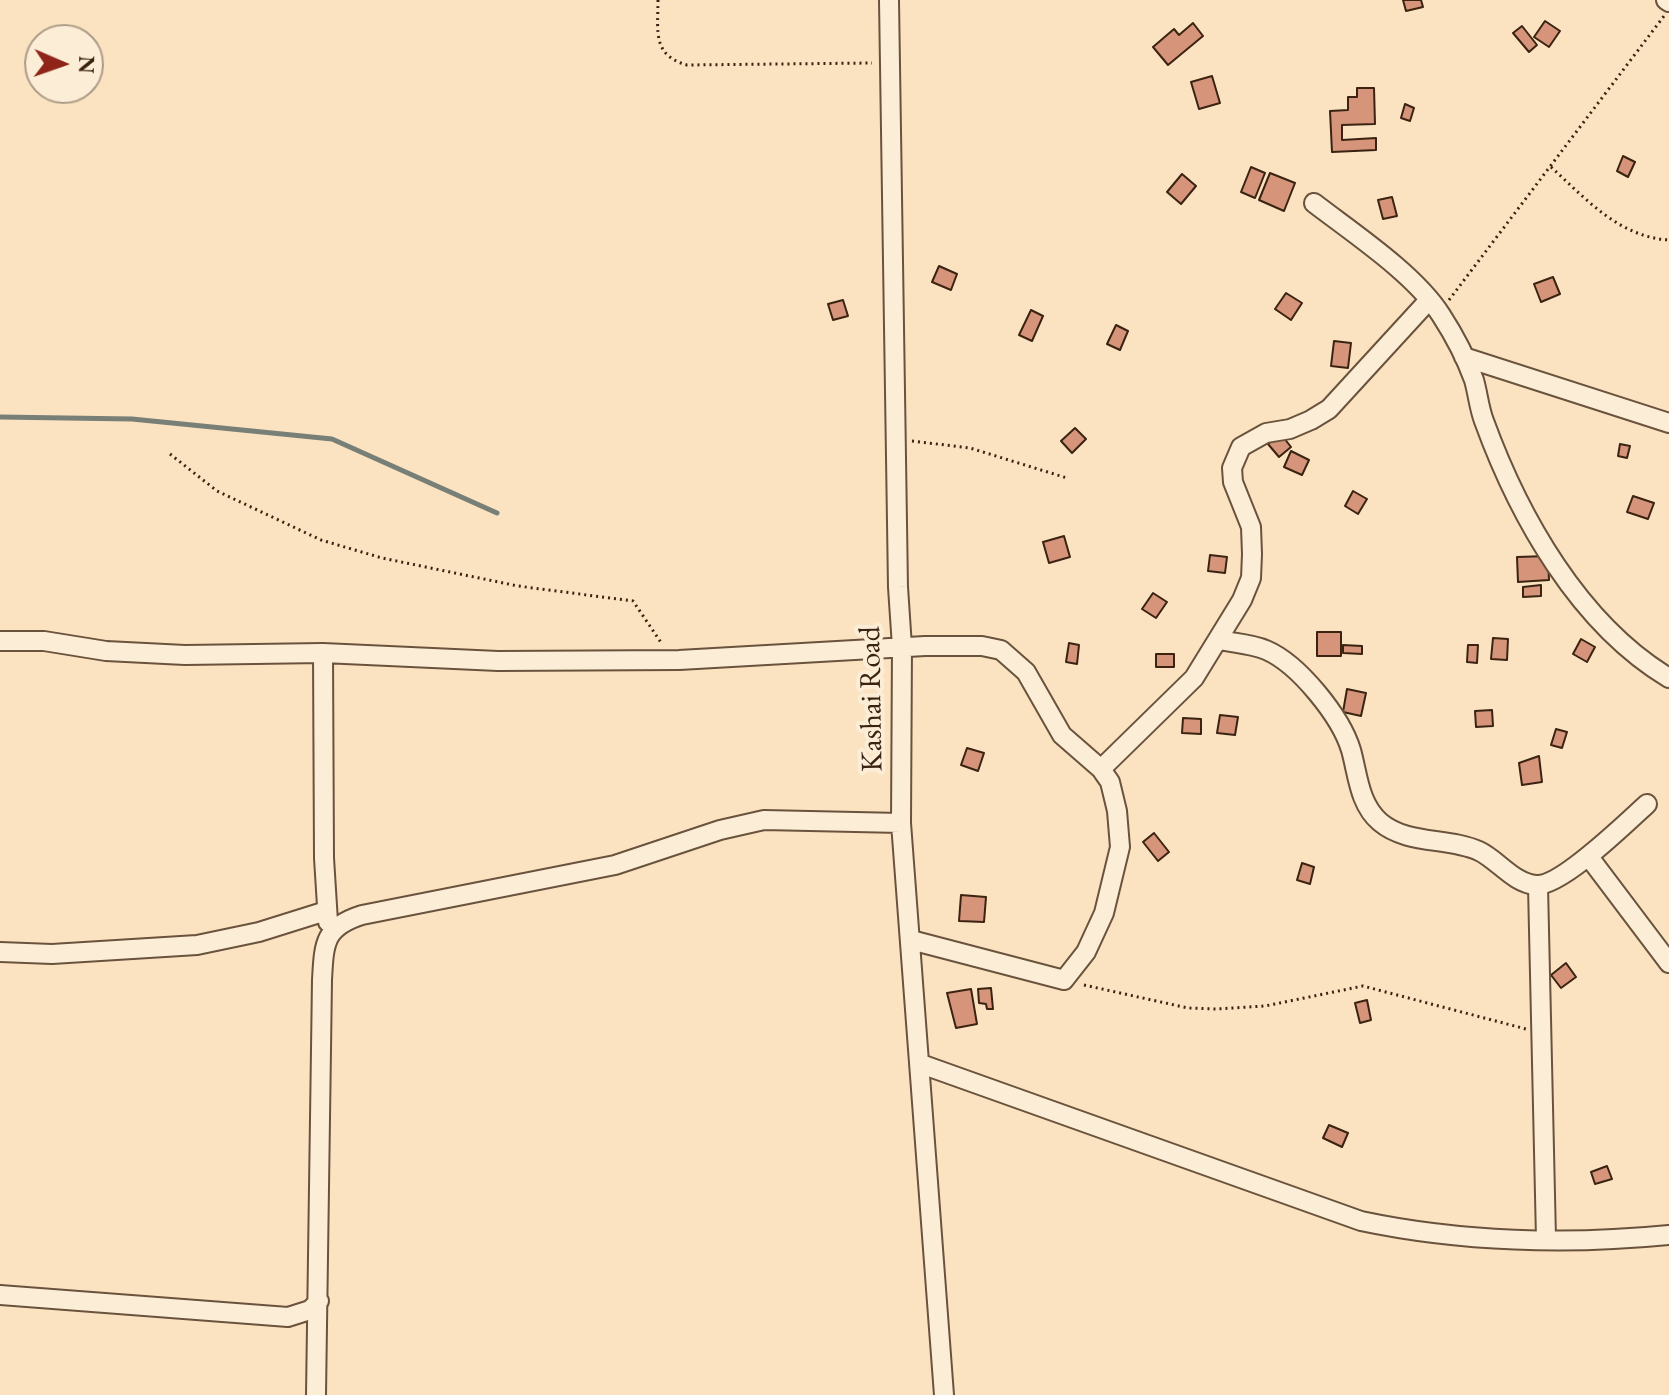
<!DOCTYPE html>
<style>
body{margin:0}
#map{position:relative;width:1669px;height:1395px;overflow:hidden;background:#fbe3c1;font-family:"EB Garamond",serif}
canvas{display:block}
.north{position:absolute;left:24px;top:24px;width:80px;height:80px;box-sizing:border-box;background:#fcedd7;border:2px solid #ae9c88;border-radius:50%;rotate:92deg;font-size:22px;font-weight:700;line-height:32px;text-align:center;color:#3a2311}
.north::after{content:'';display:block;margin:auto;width:28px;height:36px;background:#8f2418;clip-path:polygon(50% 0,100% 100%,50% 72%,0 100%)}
</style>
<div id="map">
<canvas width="1669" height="1395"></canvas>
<div class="north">N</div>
</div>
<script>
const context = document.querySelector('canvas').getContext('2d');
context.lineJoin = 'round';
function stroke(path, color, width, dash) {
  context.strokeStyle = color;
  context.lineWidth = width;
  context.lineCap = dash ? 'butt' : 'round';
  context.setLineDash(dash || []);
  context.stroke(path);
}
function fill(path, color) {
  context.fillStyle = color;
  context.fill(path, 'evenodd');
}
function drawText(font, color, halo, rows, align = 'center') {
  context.font = font + ' "EB Garamond",serif';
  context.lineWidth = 8;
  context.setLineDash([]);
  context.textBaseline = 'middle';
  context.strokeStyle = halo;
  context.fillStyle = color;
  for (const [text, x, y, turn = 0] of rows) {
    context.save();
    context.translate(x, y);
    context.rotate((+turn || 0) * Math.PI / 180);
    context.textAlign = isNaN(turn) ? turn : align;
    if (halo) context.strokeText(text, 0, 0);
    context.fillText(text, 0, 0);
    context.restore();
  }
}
const stream = new Path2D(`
 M0 417 132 419 332 439 497 513`);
const building = new Path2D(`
 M1403 0H1421L1423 7 1406 11Z
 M1545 21 1560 31 1549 47 1534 37Z
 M1193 23 1203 36 1168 65 1153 47 1174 29 1179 35Z
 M1522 26 1537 45 1529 52 1513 33Z
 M1212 76 1220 103 1199 109 1191 82Z
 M1357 88H1374L1375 124 1342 125V140L1376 138V150L1332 152 1330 111 1348 110V97H1357Z
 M1405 104 1414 108 1410 121 1401 118Z
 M1623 156 1635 162 1628 177 1617 171Z
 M1251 167 1265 173 1255 198 1241 192Z
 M1270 173 1295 183 1284 211 1259 200Z
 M1182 174 1196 186 1181 204 1167 192Z
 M1392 197 1397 216 1383 219 1378 200Z
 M939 266 957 274 951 290 932 282Z
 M1553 277 1560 294 1541 302 1534 284Z
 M1286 293 1302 303 1291 320 1275 309Z
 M843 300 848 316 833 320 828 304Z
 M1031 310 1043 316 1032 341 1019 335Z
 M1116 325 1128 331 1120 350 1107 344Z
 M1334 341 1351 343 1348 368 1331 366Z
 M1075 428 1086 439 1072 453 1061 441Z
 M1280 433 1291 447 1279 457 1268 444Z
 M1620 444 1630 446 1627 458 1618 456Z
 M1291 451 1309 460 1302 475 1284 467Z
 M1353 491 1367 499 1358 514 1345 506Z
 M1633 496 1654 503 1648 519 1627 512Z
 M1064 536 1070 557 1049 563 1043 542Z
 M1210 555 1227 557 1225 573 1208 571Z
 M1548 556 1549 580 1518 582 1517 557Z
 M1541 585V596L1523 597V587Z
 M1153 593 1167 602 1156 618 1142 609Z
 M1317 632H1341V656H1317Z
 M1493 638 1508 639 1507 660 1491 659Z
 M1581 639 1595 647 1587 662 1573 654Z
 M1069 643 1079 645 1077 664 1066 662Z
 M1343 645 1362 646V654L1343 653Z
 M1468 645H1478L1477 663 1467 662Z
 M1156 654H1174V667H1156Z
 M1347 689 1366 693 1361 716 1343 712Z
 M1492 710 1493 726 1476 727 1475 711Z
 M1220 715 1238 717 1235 735 1217 733Z
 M1183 718 1201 719V734L1182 733Z
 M1556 729 1567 732 1562 748 1551 745Z
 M967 748 984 753 978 771 961 765Z
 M1539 756 1542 782 1522 785 1519 763Z
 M1154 833 1169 852 1158 861 1143 842Z
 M1302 863 1314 867 1310 884 1297 880Z
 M961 895 986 897 984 922 959 921Z
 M1566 963 1576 977 1561 988 1551 975Z
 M991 988 993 1009H987L986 1004 979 1003 978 989Z
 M971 989 977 1024 956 1028 947 993Z
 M1367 1000 1371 1020 1360 1023 1355 1003Z
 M1329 1125 1348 1133 1342 1147 1323 1138Z
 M1607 1166 1612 1179 1595 1184 1591 1172Z`);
const path = new Path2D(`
 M658 0C658 32 652 55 687 65L872 63
 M1551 167C1586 199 1619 237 1669 240
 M1449 300 1664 16
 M912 441 970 448 1067 478
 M170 454 217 491 321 540 382 558 518 586 633 601 662 644
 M1084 985 1188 1008 1216 1009 1265 1006 1363 986 1526 1029`);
const minor = new Path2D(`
 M889 0 898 587 902 647 901 823 944 1395
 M1666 0 1669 2
 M1314 203C1353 233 1415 274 1441 315 1454 335 1466 358 1474 380 1478 394 1479 408 1484 421 1519 517 1579 624 1669 678
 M1464 357 1669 423
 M1219 640C1234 643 1252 644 1266 650 1299 664 1341 717 1351 750 1358 775 1359 804 1380 822 1407 845 1448 837 1479 851 1498 860 1513 883 1536 885 1561 887 1627 822 1647 804
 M0 641H44L106 651 185 655 323 653 498 661 679 660 925 646H982L1001 650 1026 672 1062 735 1101 769 1110 782 1117 811 1120 847 1104 913 1086 952 1064 980 911 940
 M323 653 324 858 328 922
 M1101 769 1194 678 1242 600 1251 578 1252 554 1251 527 1233 482 1232 468 1241 447 1266 433 1290 429 1311 420 1329 409 1429 300
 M1589 857 1669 963
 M1538 886 1546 1239
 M0 952 52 954 197 945 259 932 326 911
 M921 1064 1361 1221C1460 1242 1569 1245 1669 1235
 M0 1295 288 1317 310 1310 319 1301
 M316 1395 322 980C324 943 324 927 362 915L615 865 720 830 764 820 901 823`);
const streetNames = [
 ["Kashai Road",872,699,-91]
];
stroke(stream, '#787f77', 5);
fill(building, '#d6957a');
stroke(building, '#3a2311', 2);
stroke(minor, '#6a533d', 22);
stroke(path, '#3a2311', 3, [2, 4]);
stroke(minor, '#fcedd7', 18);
drawText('30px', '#3a2311', '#fcedd7', streetNames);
</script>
